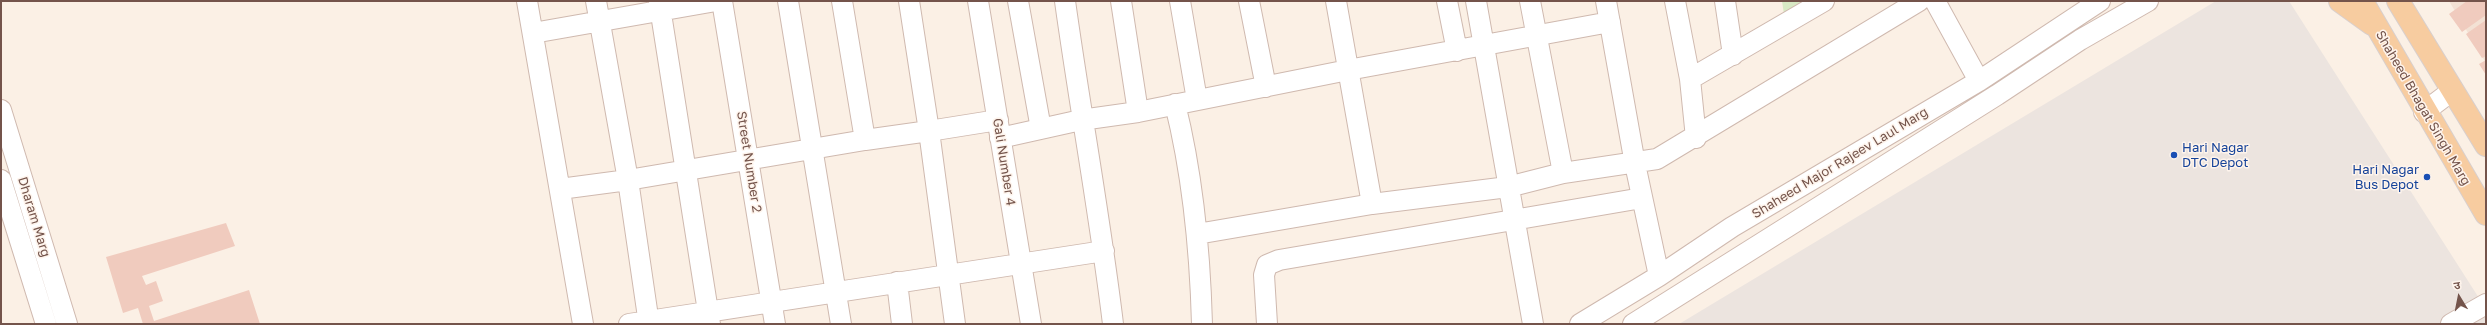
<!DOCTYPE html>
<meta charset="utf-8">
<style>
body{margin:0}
#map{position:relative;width:2487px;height:325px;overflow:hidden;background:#fbf0e5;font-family:"Golos Text","Noto Sans Devanagari",sans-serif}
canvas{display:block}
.frame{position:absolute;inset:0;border:2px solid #74544b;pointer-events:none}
.north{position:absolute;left:2439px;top:277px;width:40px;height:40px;-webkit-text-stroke:3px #fef4ec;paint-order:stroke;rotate:350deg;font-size:11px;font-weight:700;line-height:16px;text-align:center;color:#74544b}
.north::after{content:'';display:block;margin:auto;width:14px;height:18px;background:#74544b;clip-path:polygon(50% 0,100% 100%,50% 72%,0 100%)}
</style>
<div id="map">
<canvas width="2487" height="325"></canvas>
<div class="frame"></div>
<div class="north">उ</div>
</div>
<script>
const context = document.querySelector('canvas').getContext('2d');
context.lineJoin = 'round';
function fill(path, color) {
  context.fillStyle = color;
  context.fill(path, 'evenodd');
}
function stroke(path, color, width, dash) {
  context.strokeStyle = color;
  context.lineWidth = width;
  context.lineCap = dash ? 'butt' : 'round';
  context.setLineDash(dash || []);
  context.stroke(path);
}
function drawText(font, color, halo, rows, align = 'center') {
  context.font = font + ' "Golos Text",sans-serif';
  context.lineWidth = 3;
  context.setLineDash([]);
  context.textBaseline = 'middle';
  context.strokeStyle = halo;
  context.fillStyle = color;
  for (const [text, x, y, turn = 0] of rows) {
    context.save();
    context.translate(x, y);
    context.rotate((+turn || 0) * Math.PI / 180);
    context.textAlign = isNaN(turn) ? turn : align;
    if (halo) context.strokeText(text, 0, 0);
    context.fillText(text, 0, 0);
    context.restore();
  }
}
const residential = new Path2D(`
 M2449 1H2486V63Z`);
const industrial = new Path2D(`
 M2216 1H2289L2486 309V324H1679Z`);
const green = new Path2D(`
 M1782 1H1816L1785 21Z`);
const building = new Path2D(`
 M2467 1H2486V15L2462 32 2449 14Z
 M2486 20V56L2482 58 2466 34Z
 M2486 60V75L2479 64Z
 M226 223 235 246 142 276 146 285 156 281 163 301 149 306 154 321 249 290 260 324H143L138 308 123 313 106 257Z`);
const minor = new Path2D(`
 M527 1 583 324
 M596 1 628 180 865 140
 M659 1 710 324
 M722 1 775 324
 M788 1 841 324
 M842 1 865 140 929 131 955 324
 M909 1 929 131 998 120
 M978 1 1031 324
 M1018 1 1041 129
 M1065 1C1080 109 1100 216 1113 324
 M1121 1 1138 112
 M1180 1 1197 100
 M1249 1 1266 87
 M1336 1 1372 204
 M1447 1 1457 51
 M1476 1 1533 324
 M1530 1 1563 173
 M1606 1 1635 164 1659 276
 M1675 1 1690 79 1696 138
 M1725 1 1733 55
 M1935 1 1979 81
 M533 33 716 1
 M1690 79 1824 1
 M1175 104C1193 176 1200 250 1202 324
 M1 110 67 324
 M2424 112 2453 90
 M1000 138 1081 120 1138 112 1348 70 1610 22
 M1 180 46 324
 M560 189 628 180 649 324
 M1197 234 1372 204 1508 187 1563 173 1657 159 1919 1
 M897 282 902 324
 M629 324 1104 251
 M1267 324 1264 275 1267 265 1279 260 1642 198
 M1580 324 1659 276 1732 227 1979 81 2100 1
 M1633 324 1997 95 2080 40 2148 1
 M2451 324 2486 304`);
const major = new Path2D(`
 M2340 1 2372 24
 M2362 1 2486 214
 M2398 1 2486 145`);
const markers = [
 [2174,155,4,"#1a4fb4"],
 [2427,177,4,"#1a4fb4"]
];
const streetNames = [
 ["Shaheed Bhagat Singh Marg",2423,108,60],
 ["Street Number 2",749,162,81],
 ["Gali Number 4",1004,162,81],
 ["Shaheed Major Rajeev Laul Marg",1840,163,-31],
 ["Dharam Marg",34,217,73]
];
const transitNames = [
 ["Hari Nagar",2182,148],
 ["DTC Depot",2182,163],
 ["Hari Nagar",2419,170,"right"],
 ["Bus Depot",2419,185,"right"]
];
fill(residential, '#f3e1d4');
fill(industrial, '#ece4df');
fill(green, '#d8e9c4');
fill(building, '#f0cbbe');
stroke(minor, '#cfb9af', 22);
stroke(major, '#d8cfcd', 24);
stroke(minor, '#fff', 20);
stroke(major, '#f7cca0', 22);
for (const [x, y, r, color] of markers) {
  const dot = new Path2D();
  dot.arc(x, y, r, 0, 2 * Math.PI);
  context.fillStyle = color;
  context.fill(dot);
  stroke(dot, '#fef4ec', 1.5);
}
drawText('13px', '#74544b', '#fef4ec', streetNames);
drawText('13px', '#164399', '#fef4ec', transitNames, 'left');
</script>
